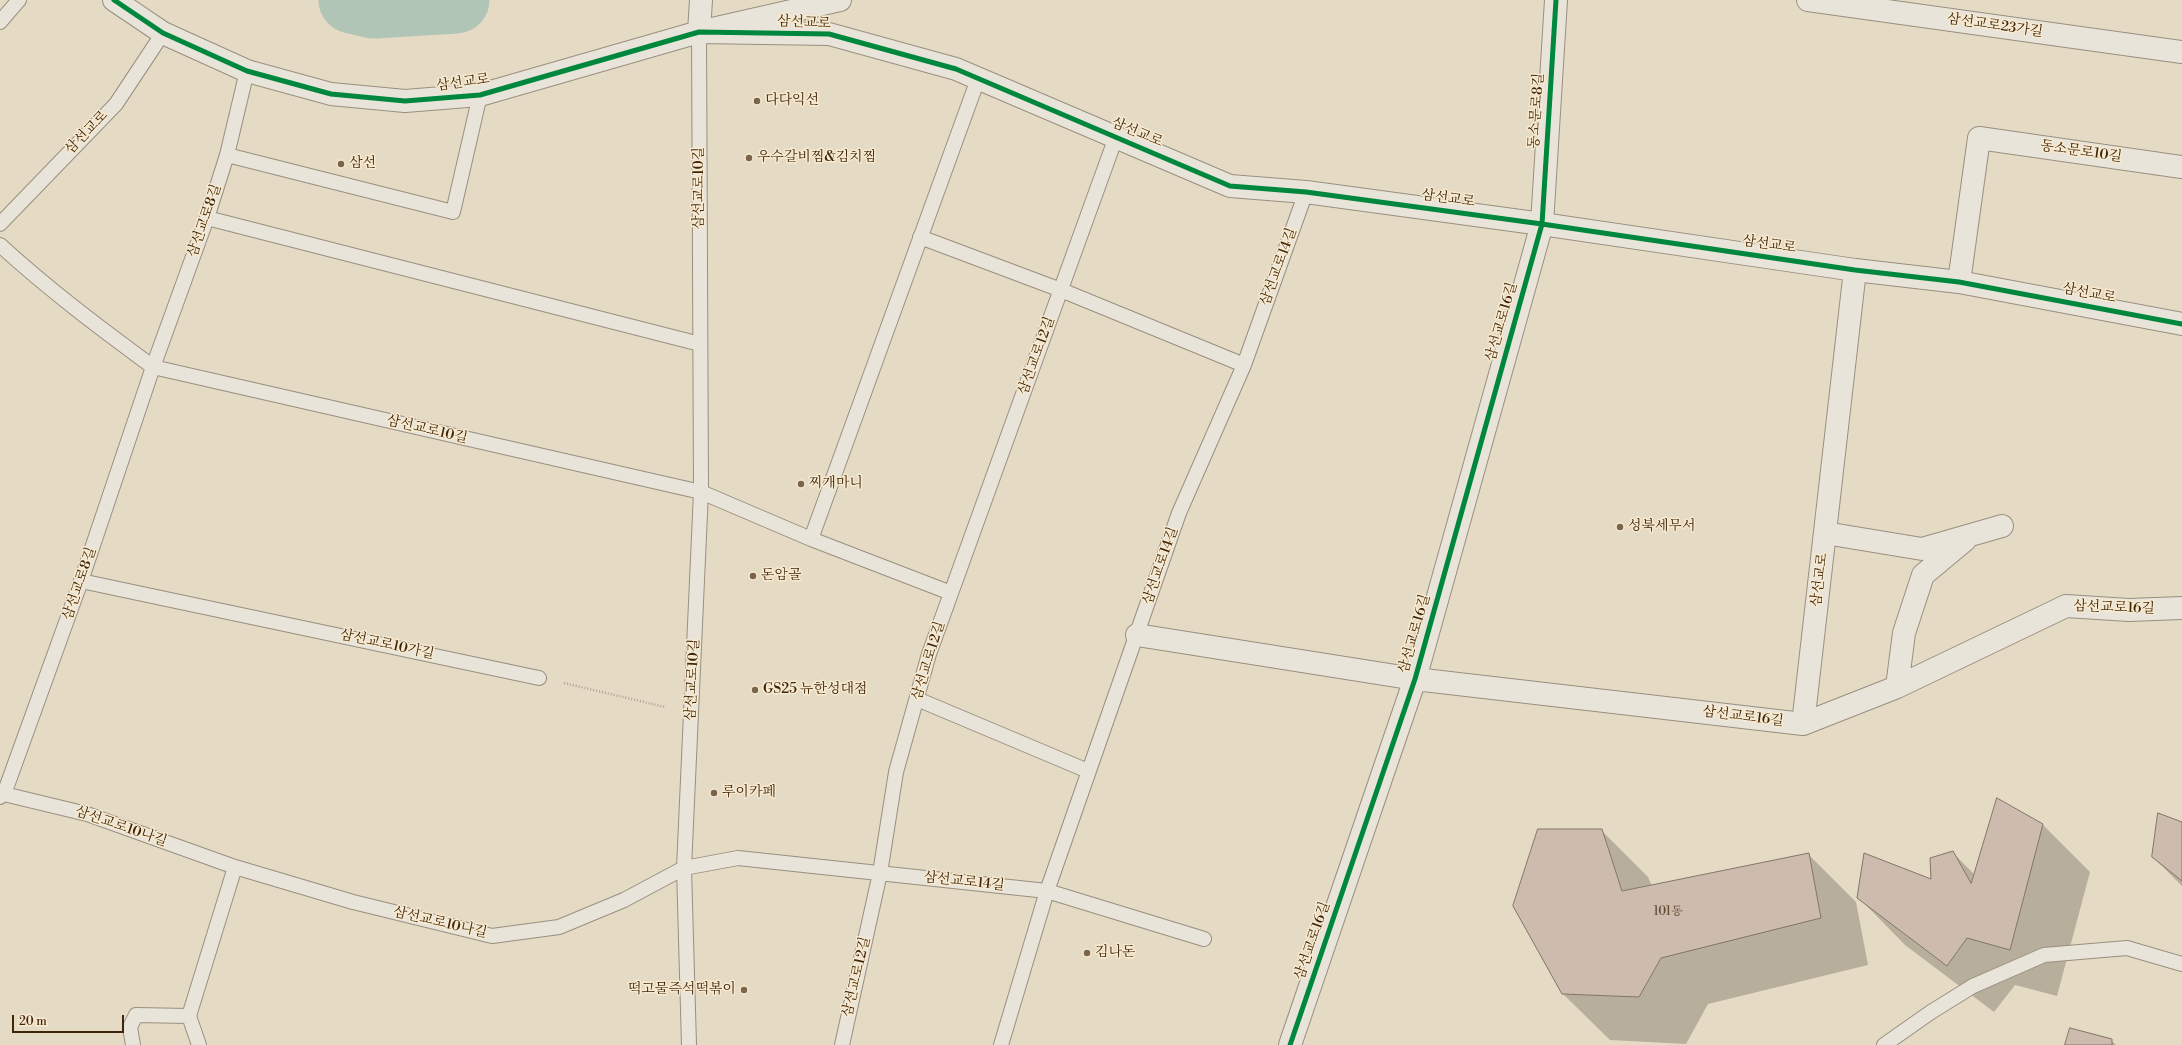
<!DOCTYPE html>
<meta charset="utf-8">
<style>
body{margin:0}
#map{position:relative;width:2182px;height:1045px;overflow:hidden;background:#e5dac4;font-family:"Libre Bodoni",serif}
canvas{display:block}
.scale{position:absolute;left:12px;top:1015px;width:112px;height:18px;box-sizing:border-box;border:2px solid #402609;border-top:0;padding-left:5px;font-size:12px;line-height:14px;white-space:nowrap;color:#402609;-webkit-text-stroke:3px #f7ead0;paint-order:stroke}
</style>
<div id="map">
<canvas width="2182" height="1045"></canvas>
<div class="scale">20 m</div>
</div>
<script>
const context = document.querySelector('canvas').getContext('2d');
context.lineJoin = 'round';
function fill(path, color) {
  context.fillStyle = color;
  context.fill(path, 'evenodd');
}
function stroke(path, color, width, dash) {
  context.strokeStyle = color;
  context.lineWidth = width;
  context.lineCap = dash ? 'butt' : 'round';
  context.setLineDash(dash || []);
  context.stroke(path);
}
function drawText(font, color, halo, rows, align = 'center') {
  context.font = font + ' "Libre Bodoni","Noto Serif KR",serif';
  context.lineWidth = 3;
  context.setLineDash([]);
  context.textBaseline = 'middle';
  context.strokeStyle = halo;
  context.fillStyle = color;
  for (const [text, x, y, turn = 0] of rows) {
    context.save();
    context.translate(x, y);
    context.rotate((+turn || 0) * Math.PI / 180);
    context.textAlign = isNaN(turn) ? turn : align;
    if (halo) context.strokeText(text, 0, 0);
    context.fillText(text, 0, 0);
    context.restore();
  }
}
const shadow = new Path2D(`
 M2182 823V886L2153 857Z
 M2043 825 2090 872 2057 996 2015 985 1994 1012 1905 945 1858 897 1932 880 1952 852 1975 875Z
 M1601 830 1648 877 1652 886 1809 855 1856 902 1868 965 1708 1004 1686 1044 1610 1040 1562 993Z
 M2111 1040 2116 1045H2066Z`);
const river = new Path2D(`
 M352 0 374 5 456 0`);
const building = new Path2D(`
 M1997 798 2043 824 2010 950 1967 938 1947 966 1857 898 1864 853 1931 879 1930 858 1953 851 1971 883Z
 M2158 813 2182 822V881L2152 857Z
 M1538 829H1602L1622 891 1809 853 1821 918 1661 958 1639 997 1562 994 1513 906Z
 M2070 1028 2112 1039V1045H2065Z`);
const path = new Path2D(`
 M564 683 665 707`);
const service = new Path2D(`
 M0 22 19 0
 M227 155 453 212 480 95
 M207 218 700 344
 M0 224 116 104 163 33
 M920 237 1061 290 1244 365
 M0 245C48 289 100 328 153 367L701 492 811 539 951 593
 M811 539 978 79
 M81 581 539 678
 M917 699 1088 771
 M0 793 87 814 235 867 353 902 492 936 559 927 624 900 684 868 738 858 1047 891 1204 939
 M0 797 4 794 81 581 153 367 207 218 227 155 247 71
 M189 1016 235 867
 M189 1016 199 1045
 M133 1045 130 1027 136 1015 189 1016
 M689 1045 684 868 701 492 699 32
 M842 1045 880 873 896 772 929 654 1116 137
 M1001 1045 1047 891 1179 513 1244 365 1306 192
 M1884 1045 1931 1012 1973 986 2044 955 2127 948 2182 964`);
const minor = new Path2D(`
 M701 0 699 32 840 0
 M1808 0 2182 52
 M1959 282 1979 138 2182 167
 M1825 533 1922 549 2002 526
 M1137 635 1415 679 1803 724 1897 687 2066 606 2129 610 2182 608
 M1897 687 1904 633 1923 575 1965 540
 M1803 724 1855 270
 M1290 1045 1415 679 1542 224 1556 0`);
const tertiary = new Path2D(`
 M114 0 163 33 247 71 331 94 405 101 480 95 699 32 829 34 956 69 1230 186 1306 192 1542 224 1855 270 1959 282 2182 324`);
const cycleway = new Path2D(`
 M114 0 163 33 247 71 331 94 405 101 480 95 699 32 829 34 956 69 1230 186 1306 192 1542 224 1855 270 1959 282 2182 324
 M1290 1045 1415 679 1542 224 1556 0`);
const markers = [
 [757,101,4,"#7a654a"],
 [749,158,4,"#7a654a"],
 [341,164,4,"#7a654a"],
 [801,484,4,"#7a654a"],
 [1620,527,4,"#7a654a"],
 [753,576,4,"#7a654a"],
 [755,690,4,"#7a654a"],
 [714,793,4,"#7a654a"],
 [1087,953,4,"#7a654a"],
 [744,990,4,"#7a654a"]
];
const numberNames = [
 ["101동",1668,912]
];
const streetNames = [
 ["삼선교로",804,23,3],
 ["삼선교로23가길",1995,26,8],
 ["삼선교로",463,83,-8],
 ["동소문로8길",1537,111,-86],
 ["삼선교로",87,133,-46],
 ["삼선교로",1137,133,23],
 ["동소문로10길",2081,152,8],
 ["삼선교로10길",700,188,-90],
 ["삼선교로",1448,199,8],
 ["삼선교로8길",205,221,-71],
 ["삼선교로",1769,245,8],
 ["삼선교로14길",1279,267,-70],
 ["삼선교로",2089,294,11],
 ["삼선교로16길",1502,322,-74],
 ["삼선교로12길",1037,356,-70],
 ["삼선교로10길",427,430,13],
 ["삼선교로14길",1161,566,-71],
 ["삼선교로",1820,580,-83],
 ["삼선교로8길",80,584,-71],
 ["삼선교로16길",2114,608,2],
 ["삼선교로16길",1415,634,-74],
 ["삼선교로10가길",387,645,12],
 ["삼선교로12길",929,661,-73],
 ["삼선교로10길",693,680,-87],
 ["삼선교로16길",1743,717,7],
 ["삼선교로10나길",121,827,19],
 ["삼선교로14길",964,882,6],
 ["삼선교로10나길",440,923,13],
 ["삼선교로16길",1313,941,-71],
 ["삼선교로12길",857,977,-77]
];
const poiNames = [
 ["다다익선",765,101],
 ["우수갈비찜&김치찜",757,158],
 ["삼선",349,164],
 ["찌개마니",809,484],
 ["성북세무서",1628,527],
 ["돈암골",761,576],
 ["GS25 뉴한성대점",763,690],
 ["루이카페",722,793],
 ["김나돈",1095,953],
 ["떡고물즉석떡볶이",736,990,"right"]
];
fill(shadow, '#0003');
stroke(river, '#b1c5b7', 67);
fill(building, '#cdbbae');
stroke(building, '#807667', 1);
stroke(service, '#998f7f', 16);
stroke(minor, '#998f7f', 24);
stroke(tertiary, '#998f7f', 24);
stroke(path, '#aaa397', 2.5, [1, 2]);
stroke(service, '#e9e4d9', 14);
stroke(minor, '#e9e4d9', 22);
stroke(tertiary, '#e9e4d9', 22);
stroke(cycleway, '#00873e', 5);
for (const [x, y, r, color] of markers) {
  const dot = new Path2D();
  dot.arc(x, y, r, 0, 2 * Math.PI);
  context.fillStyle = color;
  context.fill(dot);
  stroke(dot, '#f7ead0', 1.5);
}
drawText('12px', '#634b32', null, numberNames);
drawText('14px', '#402609', '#f7ead0', streetNames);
drawText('14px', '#402609', '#f7ead0', poiNames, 'left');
</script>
